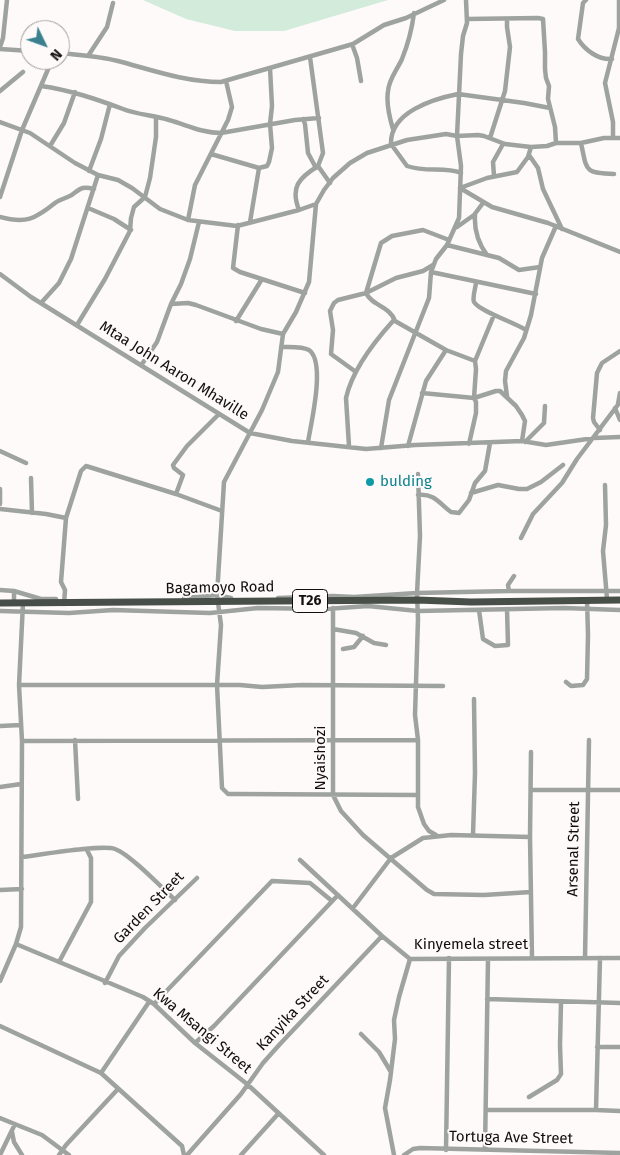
<!DOCTYPE html>
<style>
body{margin:0}
#map{position:relative;width:620px;height:1155px;overflow:hidden;background:#fdfaf9;font-family:"Fira Sans",sans-serif}
canvas{display:block}
.north{position:absolute;left:20px;top:20px;width:50px;height:50px;box-sizing:border-box;background:#fdfaf9;border:1px solid #9f9c9a;border-radius:50%;rotate:132deg;font-size:14px;font-weight:700;line-height:20px;text-align:center;color:#130e0c}
.north::after{content:'';display:block;margin:auto;width:18px;height:22px;background:#3b808e;clip-path:polygon(50% 0,100% 100%,50% 72%,0 100%)}
</style>
<div id="map">
<canvas width="620" height="1155"></canvas>
<div class="north">N</div>
</div>
<script>
const context = document.querySelector('canvas').getContext('2d');
context.lineJoin = 'round';
function fill(path, color) {
  context.fillStyle = color;
  context.fill(path, 'evenodd');
}
function stroke(path, color, width, dash) {
  context.strokeStyle = color;
  context.lineWidth = width;
  context.lineCap = dash ? 'butt' : 'round';
  context.setLineDash(dash || []);
  context.stroke(path);
}
function drawText(font, color, halo, rows, align = 'center') {
  context.font = font + ' "Fira Sans",sans-serif';
  context.lineWidth = 4;
  context.setLineDash([]);
  context.textBaseline = 'middle';
  context.strokeStyle = halo;
  context.fillStyle = color;
  for (const [text, x, y, turn = 0] of rows) {
    context.save();
    context.translate(x, y);
    context.rotate((+turn || 0) * Math.PI / 180);
    context.textAlign = isNaN(turn) ? turn : align;
    if (halo) context.strokeText(text, 0, 0);
    context.fillText(text, 0, 0);
    context.restore();
  }
}
const green = new Path2D(`
 M143 0H388L284 31H235L186 19Z`);
const minor = new Path2D(`
 M586 0 583 3 578 39C585 50 598 60 612 59
 M467 19 538 18 543 19 545 52V69L546 78 549 86 548 99 555 127 556 143
 M352 44 357 58 361 81
 M0 47 3 38 7 0
 M0 49 30 51
 M60 53C79 55 99 56 118 61 152 70 185 82 221 82L353 44 384 25 406 18 444 0
 M88 56 107 27 113 3
 M310 57 323 153 318 166 330 183
 M41 86C70 90 96 99 123 109 138 115 154 115 169 120 187 125 202 133 221 133L295 120 319 118
 M0 91 23 72
 M303 119 305 124 308 153 316 168
 M0 122 30 133 75 163 98 175 118 180 132 188 160 209 188 220 237 226 299 210 316 204
 M393 129C389 116 386 104 388 91 389 79 397 70 402 59 408 44 412 29 414 13
 M613 137V122L605 83 619 28V0
 M490 138 505 91 510 47 507 27V19
 M581 143C587 171 584 173 614 174
 M50 146 64 123 75 92
 M211 154 259 168 267 166 269 162 272 148 270 124 272 106 270 68
 M529 155 538 168 543 189 562 229
 M89 171 101 139 110 104
 M461 173C444 166 427 173 407 166L391 144C390 112 433 99 458 94L524 103 550 108
 M494 176 493 162 503 144
 M460 188 492 207 548 223 620 252
 M460 188 487 178 517 172 528 157 531 147
 M0 197 22 130 52 60
 M88 208 114 219 131 230
 M299 210C290 187 299 178 318 166
 M475 215C474 230 478 243 487 255
 M0 217C26 224 35 219 55 203 60 199 68 198 73 194 81 188 83 186 94 189
 M188 220 195 185 228 120 232 107 226 81
 M250 222 259 168
 M238 225 233 268 240 272 305 293
 M457 227 474 215 483 203
 M447 245 499 258 519 270 540 267
 M431 272 536 294
 M0 274 31 297 250 433 292 441 366 449 415 445 522 441 546 445 594 438 620 437
 M476 282C476 287 472 297 474 302 479 311 516 323 526 330
 M41 303 59 283 71 259 98 175
 M171 304 188 303 196 305 261 329 283 334
 M236 321 262 279
 M395 321C390 306 372 306 366 293L381 243 392 236 423 230 449 240
 M77 325 105 279 130 231 131 218 134 207 145 197 150 178 156 137V117
 M281 347C289 347 302 346 309 350 326 362 311 423 308 442
 M142 364 157 342 171 304 181 284 190 259 199 222
 M356 372 331 354 333 330 330 311 334 303 338 300 366 293 396 278 423 271 433 265
 M422 393 474 398 496 391H500L516 406 522 415 525 421 522 441
 M507 396 505 381 506 371 524 338 531 315 542 258 556 226
 M618 404 620 393
 M615 408 620 420
 M600 430 594 422 593 418 597 373 602 363 620 351
 M525 442 544 423 545 406
 M469 444 476 413V402L474 398 476 369 475 361 494 315
 M349 446 346 398C352 371 374 342 393 321H395L446 350 475 361
 M408 446 426 381 446 350
 M381 448 389 400 429 298 431 272 436 259 447 245 459 218 461 166 457 136 461 54 463 36 467 23 466 0
 M0 451 26 463
 M418 474 420 536 417 593 418 619 415 715 418 740V807L424 824 429 831 436 835
 M31 478 32 513
 M605 485 606 525 603 551 607 599
 M0 489V504
 M471 493 498 485 519 489H527L541 482 563 465
 M176 494 183 475 174 468 173 465 187 446 219 414
 M418 495C434 493 440 504 451 512L459 513 469 500 475 483 485 471 490 443
 M0 509 46 514 66 518
 M521 538 533 514 562 483 577 459 620 402
 M0 590 14 591V603
 M14 591 41 599H56
 M509 591 508 585 514 576
 M184 598 217 595 231 598
 M278 598 333 596 354 597 417 593 509 591H620
 M64 604 65 590 61 582 66 518 81 471 86 466 176 494 222 511
 M333 608V795L341 811 363 835 427 890 434 894 484 895 531 892
 M479 610 483 639 495 646 508 645 507 609
 M0 611 69 613 113 610 210 613 258 608 326 609 368 606 418 611 564 608 620 610
 M333 629 356 633 374 643 386 645
 M343 649 354 647 363 636
 M566 682 571 686 583 685 587 679 588 635 587 600
 M19 685H240L262 687 302 685 443 686
 M0 726 21 725
 M75 740 78 799
 M22 741 418 740
 M531 752 530 837 532 958
 M0 787 21 784
 M531 790H620
 M418 795 236 794H228L222 788 217 685 221 625 217 595 224 482 262 410 278 372 283 334 296 312 309 282 316 204 324 190 333 178 350 163 367 153 407 140 446 134 457 136 478 135 484 136 505 144 531 147 547 146 556 143H581L604 138H620
 M473 835 475 773 474 699
 M22 857C40 855 101 844 115 849 130 854 162 888 175 900
 M300 860 382 936 410 959 620 958
 M0 890 22 889
 M353 908 391 858 423 838 451 835 530 837
 M16 944 143 997 154 1004 195 1043 247 1084 324 1155
 M585 958 589 740
 M59 962 91 902V858L87 850
 M0 981 16 944 21 927 22 741 19 685 23 603
 M105 983 119 956 145 928 197 878
 M487 999 620 1003
 M154 1004 272 881 310 883 332 901
 M0 1026 101 1073 182 1146 184 1155
 M361 1034 379 1052 391 1072
 M195 1043 214 1026 338 895
 M597 1047H620
 M101 1073 149 1002
 M529 1097 557 1080 561 1074 560 1045 561 1002
 M486 1110H596L620 1111
 M596 1110 600 958
 M0 1118 42 1135 69 1155
 M12 1132 14 1142 22 1155
 M485 1149 488 959
 M446 1150 449 958
 M0 1155 15 1124
 M59 1155 66 1145 118 1089
 M187 1155 241 1094 263 1063 280 1044 382 936
 M241 1155 278 1114
 M394 1155 385 1108 390 1080 395 1039 394 1020 399 997 410 959
 M404 1155 413 1149 420 1148 620 1153`);
const trunk = new Path2D(`
 M0 603 417 600 471 602 620 600`);
const markers = [
 [370,482,5,"#0f9aa8"]
];
const shields = [
 [310,601,35]
];
const shieldNames = [
 ["T26",310,601]
];
const streetNames = [
 ["Mtaa John Aaron Mhaville",174,371,32],
 ["Bagamoyo Road",220,588,-1],
 ["Nyaishozi",321,758,-90],
 ["Arsenal Street",574,849,-89],
 ["Garden Street",149,908,-46],
 ["Kinyemela street",471,945],
 ["Kanyika Street",293,1013,-47],
 ["Kwa Msangi Street",202,1031,40],
 ["Tortuga Ave Street",511,1138,1]
];
const cultureNames = [
 ["bulding",380,482]
];
fill(green, '#d2ebdb');
stroke(minor, '#9fa39f', 4.5);
stroke(trunk, '#474f48', 7);
for (const [x, y, r, color] of markers) {
  const dot = new Path2D();
  dot.arc(x, y, r, 0, 2 * Math.PI);
  context.fillStyle = color;
  context.fill(dot);
  stroke(dot, '#fdfaf9', 2);
}
for (const [x, y, w] of shields) {
  const box = new Path2D();
  box.roundRect(x - w / 2, y - 11.5, w, 23, 4);
  context.fillStyle = '#fdfaf9';
  context.fill(box);
  stroke(box, '#130e0c', 1);
}
drawText('bold 14px', '#130e0c', null, shieldNames);
drawText('15px', '#130e0c', '#fdfaf9', streetNames);
drawText('15px', '#0d838f', '#fdfaf9', cultureNames, 'left');
</script>
